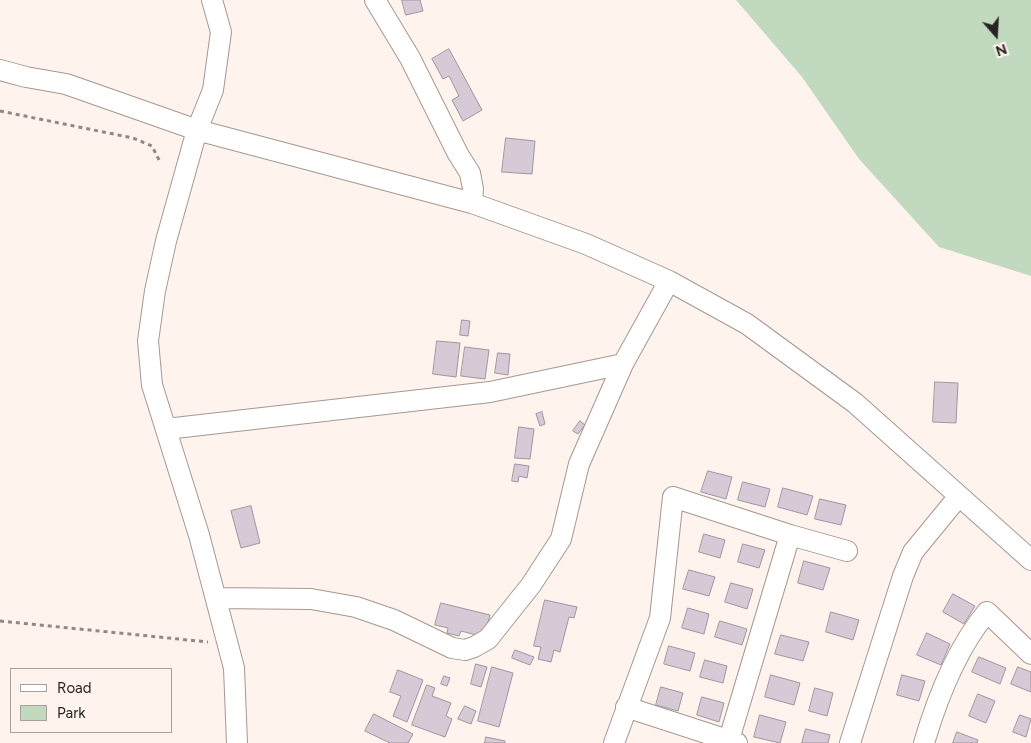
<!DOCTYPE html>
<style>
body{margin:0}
#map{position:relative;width:1031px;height:743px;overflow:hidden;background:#fff3ed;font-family:Figtree,sans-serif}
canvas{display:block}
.legend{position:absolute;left:10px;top:668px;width:162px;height:65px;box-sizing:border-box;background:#fff3ed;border:1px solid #a9a09b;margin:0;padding:6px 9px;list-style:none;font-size:15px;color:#292321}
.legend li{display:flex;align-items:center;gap:10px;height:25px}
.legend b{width:25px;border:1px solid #a9a09b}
.north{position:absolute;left:971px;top:10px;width:50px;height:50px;-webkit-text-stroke:4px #fff3ed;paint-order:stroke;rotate:161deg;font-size:14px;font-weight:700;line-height:20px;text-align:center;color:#292321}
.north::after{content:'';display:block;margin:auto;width:18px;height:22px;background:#292321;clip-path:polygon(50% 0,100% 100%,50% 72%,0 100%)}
</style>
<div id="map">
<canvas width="1031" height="743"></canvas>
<ul class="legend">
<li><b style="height:6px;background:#fff"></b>Road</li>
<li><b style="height:14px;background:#c0d9bf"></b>Park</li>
</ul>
<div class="north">N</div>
</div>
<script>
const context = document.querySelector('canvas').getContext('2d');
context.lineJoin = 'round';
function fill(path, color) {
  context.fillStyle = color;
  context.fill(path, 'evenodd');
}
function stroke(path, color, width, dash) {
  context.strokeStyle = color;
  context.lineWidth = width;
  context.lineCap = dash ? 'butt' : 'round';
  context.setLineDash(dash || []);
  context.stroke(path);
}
const green = new Path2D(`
 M736 0H1031V276L939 247 859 159 802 77Z`);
const building = new Path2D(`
 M402 0H420L423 11 406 15Z
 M449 49 482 110 463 121 452 100 459 96 449 76 443 79 432 59Z
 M506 138 535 141 532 174 502 172Z
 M462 320 470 321 468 336 460 335Z
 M437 341 460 343 456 377 433 374Z
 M465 347 489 350 485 379 461 376Z
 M498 353 510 354 508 375 495 373Z
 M935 382 958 383 956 423 933 422Z
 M542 412 545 424 540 426 536 414Z
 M580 421 585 425 578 434 573 431Z
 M519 427 534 429 530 459 515 458Z
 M515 464 529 466 527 478 519 476 518 482 512 481Z
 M708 471 732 477 726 499 701 492Z
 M743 482 770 489 765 507 738 500Z
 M783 488 813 496 807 515 778 507Z
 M820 499 846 505 841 525 815 519Z
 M251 506 260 543 241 548 231 511Z
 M704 534 725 540 720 558 699 552Z
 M743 544 765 550 759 568 738 562Z
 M804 561 830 568 823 590 798 583Z
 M689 570 715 577 709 596 683 589Z
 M731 583 753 589 747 609 725 602Z
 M953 594 975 606 964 624 943 612Z
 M545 600 577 607 574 618 569 617 560 652 554 650 551 662 538 659 541 647 534 646Z
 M441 603 490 615 484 637 461 631 459 636 447 633 448 628 435 625Z
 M688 608 709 614 704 634 682 628Z
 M831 612 859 620 853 640 826 632Z
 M720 621 747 629 742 645 715 637Z
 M927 633 950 644 941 665 917 655Z
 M781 635 809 642 803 661 775 654Z
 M669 646 695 653 690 671 664 664Z
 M515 650 534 657 530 665 512 658Z
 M979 657 1006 668 1000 684 972 672Z
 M705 660 727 666 723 683 700 677Z
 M476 664 487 667 481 687 471 684Z
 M492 667 513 673 499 727 478 721Z
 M1018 667 1031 672V692L1011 684Z
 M398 670 423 680 407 722 393 716 401 696 390 692Z
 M771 675 800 683 794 705 765 697Z
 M902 675 925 681 919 701 897 695Z
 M444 676 450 678 447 686 441 684Z
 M427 685 435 688 432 696 451 703 446 716 452 719 445 737 412 725Z
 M661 687 683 693 678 711 656 705Z
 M815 688 833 693 827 716 809 711Z
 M978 694 995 701 986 723 969 716Z
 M702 697 724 703 719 722 697 715Z
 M465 706 476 711 471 724 458 719Z
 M374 714 413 734 408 743H390L365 731Z
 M760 715 786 722 780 743 754 737Z
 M1020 715 1031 719 1026 737 1013 732Z
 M806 729 830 735 828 743H802Z
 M957 732 978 740 977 743H953Z
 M486 737 505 741V743H485Z`);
const path = new Path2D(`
 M0 111 133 138 152 146 160 162
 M0 621 208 642`);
const minor = new Path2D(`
 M212 0 221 32 213 90 197 130 166 241 155 291 148 341 152 385 199 535 234 668 237 743
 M375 0 410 58 458 154 470 173 473 189 472 203
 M0 70 26 77 66 84 197 130 472 203 586 244 669 281 747 324 855 403 1031 560
 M166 429 490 392 623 364 669 281
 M790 535 847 551
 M217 598 311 599 356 607 394 620 452 648 465 650 474 647 488 639 531 585 561 539 579 464 623 364
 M626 707 737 743
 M614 743 660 618 673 497 790 535 728 743
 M850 743 903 576 913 552 959 496
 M924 743C937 699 957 648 987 612L1031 654`);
fill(green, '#c0d9bf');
fill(building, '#d5cad5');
stroke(building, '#9f95a0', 1);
stroke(minor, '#a59891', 22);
stroke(path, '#918884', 3, [4, 4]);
stroke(minor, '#fff', 20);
</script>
